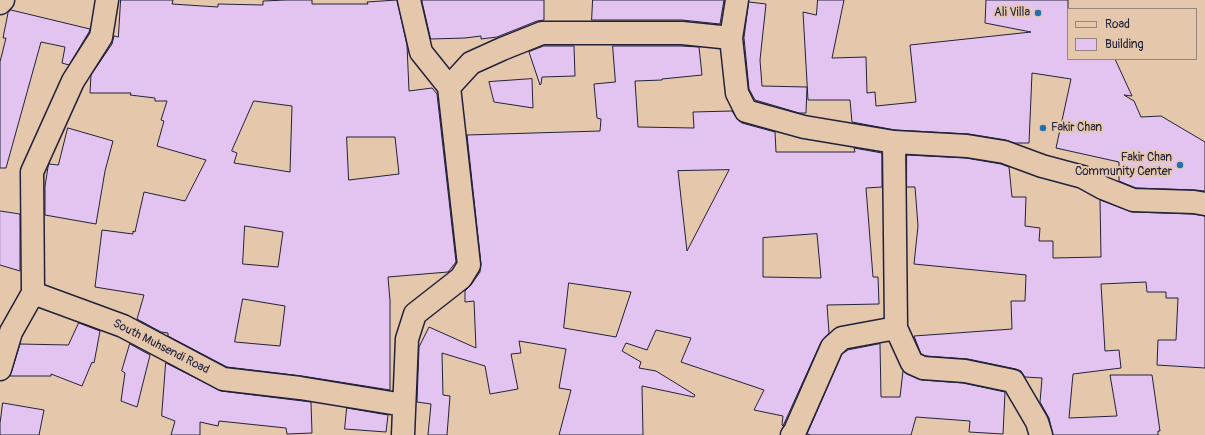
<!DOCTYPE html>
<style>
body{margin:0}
#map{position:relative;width:1205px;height:435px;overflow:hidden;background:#e5c8ac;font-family:Pangolin,sans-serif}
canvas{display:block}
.legend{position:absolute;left:1067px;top:8px;width:130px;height:52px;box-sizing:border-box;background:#e5c8ac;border:1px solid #97867f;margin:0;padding:5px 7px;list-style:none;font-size:12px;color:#22223b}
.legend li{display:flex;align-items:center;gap:8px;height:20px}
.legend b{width:20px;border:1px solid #97867f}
</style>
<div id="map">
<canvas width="1205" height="435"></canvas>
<ul class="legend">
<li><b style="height:5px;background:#e5c8ac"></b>Road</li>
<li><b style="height:11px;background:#e3c3f0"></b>Building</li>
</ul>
</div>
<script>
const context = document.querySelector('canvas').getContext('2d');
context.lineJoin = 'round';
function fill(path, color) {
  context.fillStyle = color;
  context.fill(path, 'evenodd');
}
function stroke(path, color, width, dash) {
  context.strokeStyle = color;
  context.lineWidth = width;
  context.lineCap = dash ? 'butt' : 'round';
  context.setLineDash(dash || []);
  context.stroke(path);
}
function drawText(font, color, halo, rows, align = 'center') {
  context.font = font + ' Pangolin,sans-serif';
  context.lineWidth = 4;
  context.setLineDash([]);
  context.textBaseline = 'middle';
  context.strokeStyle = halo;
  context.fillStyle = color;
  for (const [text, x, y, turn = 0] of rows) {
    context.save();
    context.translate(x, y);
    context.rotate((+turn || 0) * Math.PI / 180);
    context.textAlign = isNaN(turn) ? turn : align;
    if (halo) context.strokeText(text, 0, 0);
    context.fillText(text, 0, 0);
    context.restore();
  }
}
const building = new Path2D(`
 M121 0H173L172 4 218 7V4L263 5V1L286 0H312V4H368L367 2 397 0 407 45 409 91 432 88 437 94 456 262 448 272 388 277 390 301V390L302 376 227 367 168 336V333L161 332 137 319 144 295 95 287 102 230 133 234V231L135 232 144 192 185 201 206 160 157 146 164 121 161 120 167 101H155V98L130 95 131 93H90L91 75 112 44 114 36 118 37ZM254 101 292 106 290 172 234 163 237 153 232 151ZM347 137H395L399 174 349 180ZM245 226 283 232 278 267 243 264ZM243 299 285 306 280 346 235 342Z
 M422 0H544V20L537 21 497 37 481 39V36L465 38 431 39Z
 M593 0H724L720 24 682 20H592Z
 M818 0H844L832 58 866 57 867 93 875 92 876 106 916 102 910 45 1031 32 985 23 986 0H1068V59H1115L1132 96 1124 95 1134 101 1141 117 1161 116 1205 142V191L1195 190 1136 188 1119 181V162L1056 148 1071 79 1032 73 1029 143H1014L1006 140 969 134 895 130 852 122 850 100H808L803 12 816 15Z
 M749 2 766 4 760 60 762 86 807 87 806 113H799L755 100 749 89 744 38Z
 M11 10 90 29 89 32 69 65 62 63 65 47 41 42 6 168H0V62L6 38H3L8 13Z
 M544 46H574L575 76 542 77 541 84 540 85 529 52Z
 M613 46H681L699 47 702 75 662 79V80L635 81 638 127 694 128 693 112 732 111 738 120 742 123 775 132 776 152H855L854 148 882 153V187L866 188 873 277H878L879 304 827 305 829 333 821 342 783 426 782 425 783 416 754 410 764 390 681 362 691 338 656 330 647 350 626 343 622 351 641 362 639 368 656 371 695 395 694 397 642 386 643 435H559L571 390 559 388 566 349 519 341 521 353 511 354 518 389 490 394 485 366 442 353 443 395 450 396 447 435H428L431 404 417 402 419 347 429 327 476 348 474 301 465 302V291L471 285 480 272 481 264 467 135 600 131 601 119 597 118 594 84 615 82ZM729 170 687 251 678 171ZM817 234 821 278 763 277V238ZM569 283 631 292 616 337 564 328Z
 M532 79 533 108 494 102 489 82Z
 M68 128 113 141 105 171 96 224 45 215V186L48 167 49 164 58 165Z
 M907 155 966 158 1001 164 1009 167 1012 197H1026L1025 226 1040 228 1039 241H1053V258L1101 257 1100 200 1132 212 1193 214 1205 216V368L1157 365 1158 340H1176L1178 298H1166V292H1147L1146 282 1101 284 1105 351 1119 350 1121 368 1073 374 1069 418 1117 416 1110 375H1152L1160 431H1158V435H1053L1049 418 1040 402 1042 378 1025 377 1021 371 1016 369 968 359 926 356 921 354 914 336 1012 329 1011 301H1025L1026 275 914 264 918 226 915 187H907Z
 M0 211 20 214V271L0 265Z
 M79 323 100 331 94 363 92 362 82 386 51 374V376H10L20 344 68 345Z
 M130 344 150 355 137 407 121 401 125 373 122 371Z
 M880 344 881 397H900L903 371 907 374 922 380 963 383 1005 392 1003 434 969 432 970 421 916 417 911 435H811L807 434 842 354 848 350Z
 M166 363 221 391 311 402 312 433 287 434 286 428 219 421 218 426 200 422V435H171L175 421 162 416Z
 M3 403 44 410 39 435H0V424Z
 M347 408 388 415 386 432 345 429Z`);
const minor = new Path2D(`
 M737 0 731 38 737 93 746 111 804 127 894 142 896 328 912 363 923 368 965 371 1013 381 1037 422 1041 435
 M0 3 3 0
 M449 87 471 63 502 49 542 33H682L731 38
 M894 142 967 146 1004 152 1042 166 1083 177 1103 188 1133 200 1194 202 1205 204
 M33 293 123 326 223 379 300 388 404 405
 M0 369 11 332 33 293 32 172 73 81 101 37 107 0
 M403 435 407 339 415 314 461 278 469 265 449 87 421 52 409 0
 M792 435 795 431 832 347 842 338 896 328`);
const markers = [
 [1038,13,4,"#1f6fb2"],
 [1043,128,4,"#1f6fb2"],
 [1180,165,4,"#1f6fb2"]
];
const poiNames = [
 ["Ali Villa",1030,13],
 ["Fakir Chan",1051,128,"left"],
 ["Fakir Chan",1172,158],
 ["Community Center",1172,172]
];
const streetNames = [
 ["South Muhsendi Road",161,347,27]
];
fill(building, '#e3c3f0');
stroke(building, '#22223b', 1);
stroke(minor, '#22223b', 25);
stroke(minor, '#e5c8ac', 22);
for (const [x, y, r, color] of markers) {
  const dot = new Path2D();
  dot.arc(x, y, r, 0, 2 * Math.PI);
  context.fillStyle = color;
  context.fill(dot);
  stroke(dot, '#e5c8ac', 1.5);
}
drawText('12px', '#22223b', '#e5c8ac', poiNames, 'right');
drawText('12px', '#22223b', '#e5c8ac', streetNames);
</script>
